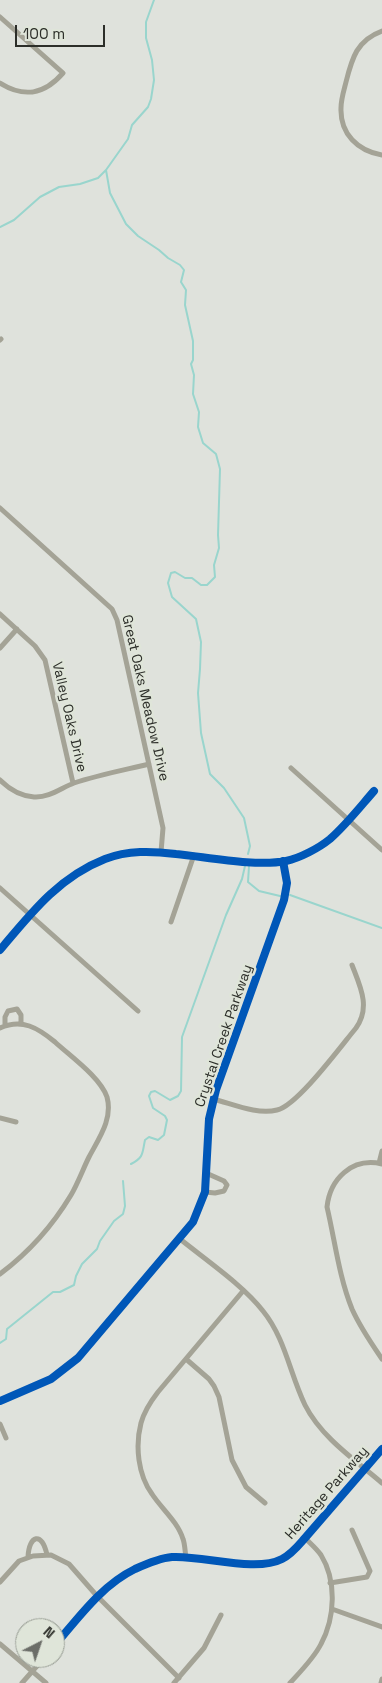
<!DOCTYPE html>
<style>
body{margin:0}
#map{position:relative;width:382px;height:1683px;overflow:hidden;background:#dfe2dc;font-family:"Space Grotesk",sans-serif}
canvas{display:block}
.north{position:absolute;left:15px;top:1618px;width:50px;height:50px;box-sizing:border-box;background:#dfe5d9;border:1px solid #979c93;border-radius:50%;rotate:41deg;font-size:14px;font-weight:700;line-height:20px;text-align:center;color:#2c2e29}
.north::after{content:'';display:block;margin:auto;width:18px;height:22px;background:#6b6d68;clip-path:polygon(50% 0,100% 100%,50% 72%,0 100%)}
.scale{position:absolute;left:15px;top:25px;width:90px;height:22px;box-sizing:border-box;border:2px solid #2c2e29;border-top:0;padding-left:6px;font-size:15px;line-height:18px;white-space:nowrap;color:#2c2e29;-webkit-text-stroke:4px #dfe5d9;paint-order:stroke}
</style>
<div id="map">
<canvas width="382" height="1683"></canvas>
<div class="north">N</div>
<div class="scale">100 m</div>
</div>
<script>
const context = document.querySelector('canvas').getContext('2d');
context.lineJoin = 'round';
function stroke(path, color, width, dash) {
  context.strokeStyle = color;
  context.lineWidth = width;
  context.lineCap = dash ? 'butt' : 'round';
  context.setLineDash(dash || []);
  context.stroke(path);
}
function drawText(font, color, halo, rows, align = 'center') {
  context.font = font + ' "Space Grotesk",sans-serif';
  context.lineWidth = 5;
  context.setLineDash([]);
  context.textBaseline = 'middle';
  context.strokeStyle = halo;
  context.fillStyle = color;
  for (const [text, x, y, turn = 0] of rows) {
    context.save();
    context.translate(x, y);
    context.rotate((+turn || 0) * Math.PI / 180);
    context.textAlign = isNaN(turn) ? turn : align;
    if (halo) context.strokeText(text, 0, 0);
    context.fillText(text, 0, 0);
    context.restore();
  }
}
const stream = new Path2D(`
 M106 170 110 193 126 224 138 236 159 250 168 258 180 265 184 270 181 282 186 290 185 305 193 341V360L191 364 194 375 193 394 199 412 198 427 203 443 216 454 220 469 218 535 219 548 214 565 215 577 207 585H201L192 578H185L175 572 171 573 168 583 172 597 196 619 201 642 200 669 198 693 201 733 210 774 224 788 244 818 250 846 248 854
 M0 227 14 220 40 197 59 187 80 184 98 178 106 170 128 139 132 125 148 107 151 99 154 80 152 60 146 38V22L154 0
 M249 866 248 882 259 891 280 896
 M290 895 382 928
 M131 1164C144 1157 142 1154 145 1140L149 1137 158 1140 164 1135 167 1120 165 1116 153 1108 149 1096 151 1092 155 1091 170 1100 178 1096 181 1091 182 1037 226 915 242 879 245 866
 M0 1343 6 1339 7 1329 53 1292H60L74 1285 76 1276 82 1264 97 1249 100 1241 114 1221 123 1214 125 1206 123 1181`);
const minor = new Path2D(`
 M0 17 63 73C44 95 24 98 0 83
 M382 31C357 40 352 58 346 82 344 90 341 99 341 108 340 134 358 151 382 155
 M0 340 1 339
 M0 508 112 609 117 620 163 828 161 852
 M0 614 35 646 45 660 73 783
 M0 648 17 629
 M291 768 382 850
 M0 780C9 789 21 796 34 797 49 798 61 788 74 783 98 775 124 770 149 764
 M0 888 138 1011
 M171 922 194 855
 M0 950C31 913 59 877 105 859 128 850 152 851 176 854 207 857 256 867 286 861 300 858 319 848 330 839 346 825 360 807 374 791
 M5 1026V1017L8 1011 17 1009 21 1015V1023
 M0 1028C22 1018 38 1028 55 1042 70 1056 100 1077 107 1097 113 1119 99 1138 89 1157 83 1169 78 1183 71 1195 53 1225 28 1253 0 1274
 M213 1099C233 1104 257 1115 277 1110 297 1106 341 1046 356 1028 371 1007 360 986 352 965
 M0 1118 16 1122
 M379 1163 382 1151
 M382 1164C352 1157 330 1179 327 1207 335 1241 339 1277 352 1309 360 1327 371 1343 382 1359
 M205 1192 215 1193 224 1191 227 1185 224 1181 206 1173
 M180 1239C206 1260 244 1286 263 1311 285 1338 290 1374 305 1405 321 1437 355 1460 382 1483
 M186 1359 209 1379 214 1386 219 1397 232 1460 246 1487 265 1503
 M0 1401 51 1379 78 1358 193 1222 205 1192 209 1119 216 1090 284 900 287 883 283 861
 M0 1424 6 1438
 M28 1557C29 1535 42 1531 47 1555
 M186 1558C185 1552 185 1544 183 1539 178 1522 161 1508 152 1494 138 1475 135 1446 141 1423 144 1412 151 1401 158 1392L243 1291
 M0 1582 19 1561 33 1556 51 1555 69 1564 97 1596 179 1678
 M330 1583 367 1577 370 1571 352 1530
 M332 1609 382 1627
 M0 1644 46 1683
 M55 1645C79 1617 102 1585 135 1569 146 1564 160 1558 172 1557 203 1555 255 1573 282 1559 292 1554 298 1546 305 1538L382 1449
 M22 1683 44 1658
 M174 1683 204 1648 221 1615
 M290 1683C301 1671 314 1658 321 1644 335 1618 337 1581 321 1555 317 1549 311 1544 305 1538
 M381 1683 382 1679`);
const cycleway = new Path2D(`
 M0 950C31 913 59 877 105 859 128 850 152 851 176 854 207 857 256 867 286 861 300 858 319 848 330 839 346 825 360 807 374 791
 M0 1401 51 1379 78 1358 193 1222 205 1192 209 1119 216 1090 284 900 287 883 283 861
 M55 1645C79 1617 102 1585 135 1569 146 1564 160 1558 172 1557 203 1555 255 1573 282 1559 292 1554 298 1546 305 1538L382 1449`);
const streetNames = [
 ["Great Oaks Meadow Drive",145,698,77],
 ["Valley Oaks Drive",69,717,77],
 ["Crystal Creek Parkway",224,1036,-71],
 ["Heritage Parkway",327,1493,-49]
];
stroke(stream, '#99d5cd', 2);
stroke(minor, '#a4a396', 5);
stroke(cycleway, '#0057b8', 8);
drawText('14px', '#2c2e29', '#dfe5d9', streetNames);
</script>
